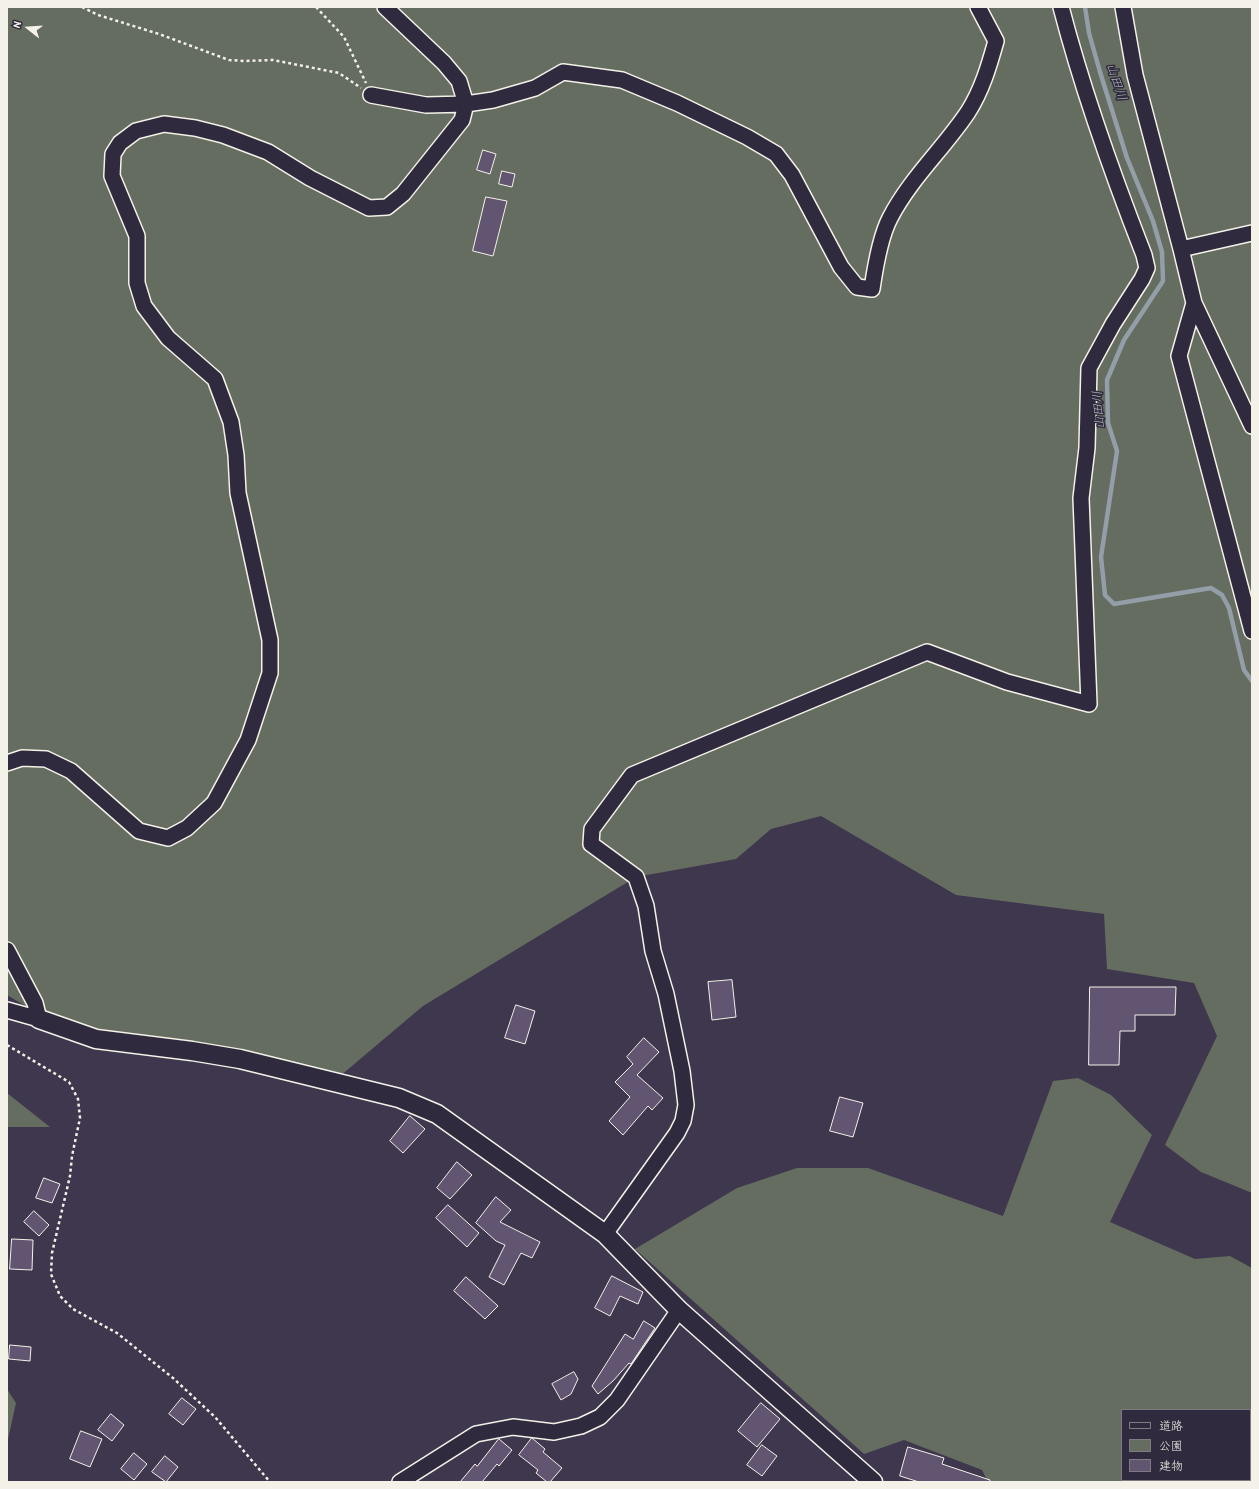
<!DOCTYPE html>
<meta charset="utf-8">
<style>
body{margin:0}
#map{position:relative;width:1259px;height:1489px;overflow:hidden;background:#3e374d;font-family:"Patrick Hand","Klee One",sans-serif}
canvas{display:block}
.frame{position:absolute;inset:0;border:8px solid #f4f1e8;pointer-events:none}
.legend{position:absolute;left:1121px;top:1409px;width:130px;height:72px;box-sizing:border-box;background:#2f2a3d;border:1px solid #7e7a81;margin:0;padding:5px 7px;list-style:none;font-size:12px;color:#f4f1e8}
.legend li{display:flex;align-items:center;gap:8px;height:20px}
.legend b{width:20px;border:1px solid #7e7a81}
.north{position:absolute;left:8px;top:8px;width:40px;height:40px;-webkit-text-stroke:3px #2f2a3d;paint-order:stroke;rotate:287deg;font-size:11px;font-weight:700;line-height:16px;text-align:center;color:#f4f1e8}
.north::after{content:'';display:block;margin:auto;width:14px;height:18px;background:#f4f1e8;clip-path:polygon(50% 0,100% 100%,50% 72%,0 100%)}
</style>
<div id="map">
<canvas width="1259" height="1489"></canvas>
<div class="frame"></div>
<ul class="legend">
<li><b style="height:5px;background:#2f2a3d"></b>道路</li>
<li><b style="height:11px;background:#656c60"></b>公園</li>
<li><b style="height:11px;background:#625571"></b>建物</li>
</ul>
<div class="north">N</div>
</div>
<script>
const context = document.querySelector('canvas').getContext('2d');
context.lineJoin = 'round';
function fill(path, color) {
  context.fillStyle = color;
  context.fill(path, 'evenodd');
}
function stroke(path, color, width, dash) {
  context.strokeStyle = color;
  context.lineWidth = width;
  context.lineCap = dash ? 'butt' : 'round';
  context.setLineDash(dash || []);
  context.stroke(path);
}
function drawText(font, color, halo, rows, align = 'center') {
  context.font = font + ' "Patrick Hand","Klee One",sans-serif';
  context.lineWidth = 3;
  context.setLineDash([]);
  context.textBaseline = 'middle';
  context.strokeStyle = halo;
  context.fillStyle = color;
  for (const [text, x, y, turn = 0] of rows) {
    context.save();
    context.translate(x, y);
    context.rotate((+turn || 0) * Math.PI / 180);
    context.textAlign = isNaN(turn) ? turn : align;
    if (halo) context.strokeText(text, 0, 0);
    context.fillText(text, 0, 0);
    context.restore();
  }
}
const green = new Path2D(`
 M7 7H1252V1193L1201 1172 1165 1145 1217 1036 1194 983 1107 969 1104 914 956 895 821 816 771 829 736 859 636 877 423 1006 333 1082 57 1025 7 995Z
 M1078 1078 1111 1095 1152 1135 1110 1222 1195 1259 1230 1256 1252 1268V1482H988L982 1470 904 1440 864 1454 635 1249 737 1188 797 1168H868L1003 1216 1053 1081ZM1122 1410H1250V1480H1122Z
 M7 1093 50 1127H7Z
 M7 1389 16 1403 7 1444Z`);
const stream = new Path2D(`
 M1085 7 1089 33 1100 72 1127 158 1153 221 1162 252 1163 281 1124 340 1107 380 1108 423 1117 451 1101 557 1105 595 1114 604 1211 588 1222 595 1229 608 1244 670 1252 681`);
const building = new Path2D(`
 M483 150 496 154 490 174 477 170Z
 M502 171 515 174 512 187 499 184Z
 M486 197 507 201 493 256 473 251Z
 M732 980 736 1017 712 1020 708 982Z
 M1090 987H1176L1175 1015H1135V1031H1120L1119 1065H1089Z
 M516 1005 535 1011 525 1044 505 1038Z
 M644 1038 659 1052 637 1075 663 1098 652 1110 648 1106 623 1135 609 1121 630 1097 615 1082 633 1064 627 1057Z
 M840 1097 863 1103 853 1137 830 1131Z
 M410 1116 425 1129 403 1153 390 1141Z
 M457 1162 472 1175 450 1199 437 1188Z
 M44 1178 60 1184 52 1203 36 1198Z
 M496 1197 511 1210 500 1222 540 1242 532 1258 521 1253 504 1285 489 1277 505 1245 496 1241 476 1223Z
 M448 1205 479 1233 467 1247 436 1218Z
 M34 1211 49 1225 39 1236 24 1222Z
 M12 1239 33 1240 32 1270 10 1269Z
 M612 1276 643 1292 638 1304 620 1296 610 1316 595 1308Z
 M466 1277 498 1306 485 1319 454 1291Z
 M644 1321 655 1328 631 1364 629 1363 613 1381 598 1394 592 1386 625 1334 633 1339Z
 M10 1345 31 1347 30 1361 9 1359Z
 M574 1372 578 1379 571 1394 561 1400 552 1384Z
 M182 1398 196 1409 183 1425 169 1414Z
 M761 1403 780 1419 757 1447 738 1431Z
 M111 1414 124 1425 112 1441 98 1430Z
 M81 1431 102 1439 90 1467 70 1459Z
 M532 1438 545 1449 543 1452 562 1468 550 1482H547L536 1473 538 1470 519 1455Z
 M499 1439 512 1450 499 1466 497 1464 482 1482H460L475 1464 477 1466Z
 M762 1445 777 1456 762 1476 747 1465Z
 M908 1447 944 1458 942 1464 990 1480V1482H919L900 1476Z
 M134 1453 147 1464 134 1480 121 1469Z
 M165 1456 178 1467 166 1482 152 1472Z`);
const path = new Path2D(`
 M82 7 98 15 159 34 229 60 245 61 273 60 339 73 361 88
 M316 7 344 37 366 83
 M7 1045 69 1082 78 1099 80 1118 72 1156 70 1176 52 1253 51 1274 60 1296 73 1309 117 1333 173 1378 215 1417 270 1482`);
const minor = new Path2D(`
 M1123 7 1135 75 1181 249 1252 233
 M371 95 426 105 466 104 493 100 535 88 563 72 622 80 677 103 747 137 776 154 792 175 841 267 857 287 872 289C875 268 880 237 890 218 910 179 944 148 968 112 982 90 989 66 996 41L978 7
 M1181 249 1194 303 1252 426
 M1194 303 1179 356 1252 631
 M7 763 22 758 46 759 71 771 139 831 168 838 187 828 214 803 248 740 270 673V640L238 493 236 455 231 422 215 379 168 338 144 306 137 283V236L112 176 113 154 120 143 136 131 164 124 195 128 223 135 268 152 310 178 369 208 387 207 403 194 462 120 466 104 459 81 444 63 385 7
 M7 950 35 1003 39 1019 7 1010
 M605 1234 677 1133 683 1121 686 1105 682 1071 666 994 653 951 646 906 636 877 591 844 592 829 632 775 927 652 1007 682 1089 704 1081 498 1087 448 1089 368 1113 324 1142 279 1147 268 1144 255C1112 173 1083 92 1061 7
 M400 1482 476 1434 513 1427 554 1432 581 1426 600 1417 617 1400 679 1310`);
const tertiary = new Path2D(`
 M39 1019 96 1039 192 1051 240 1059 399 1098 437 1114 605 1234 679 1310 873 1482`);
const waterNames = [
 ["山田川",1116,82,72],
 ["山田川",1099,410,-95]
];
fill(green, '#656c60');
stroke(stream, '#939ea8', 4.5);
fill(building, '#625571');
stroke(building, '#f4f1e8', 1);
stroke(minor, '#f4f1e8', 18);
stroke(tertiary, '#f4f1e8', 21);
stroke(path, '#f4f1e8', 2.5, [3, 3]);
stroke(minor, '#2f2a3d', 15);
stroke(tertiary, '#2f2a3d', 18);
drawText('italic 13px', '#b4b9be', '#2f2a3d', waterNames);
</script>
